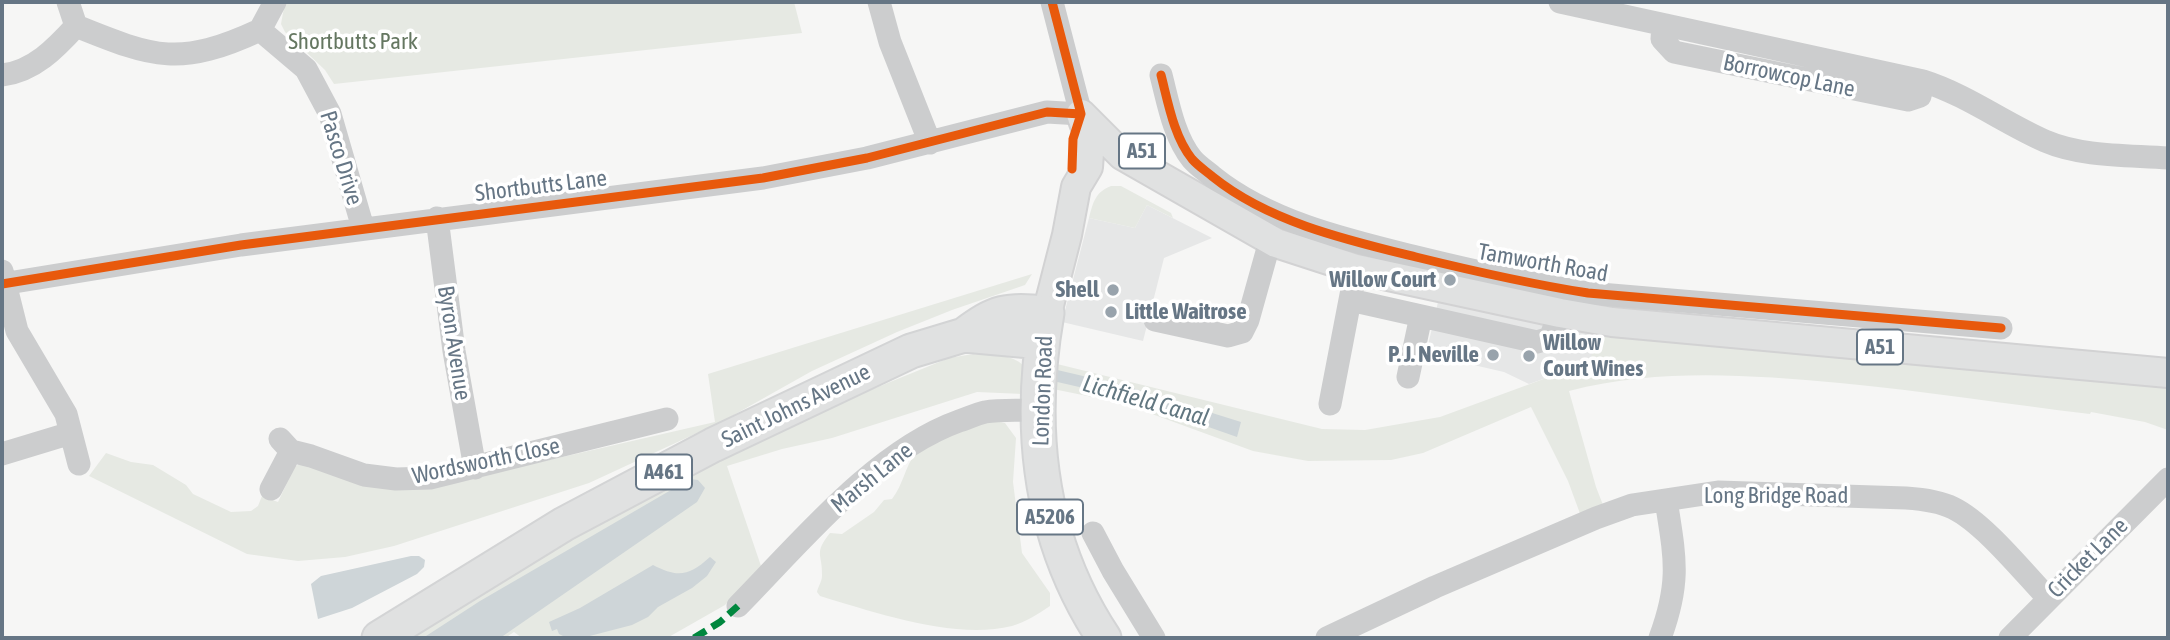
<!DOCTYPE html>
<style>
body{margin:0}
#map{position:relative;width:2170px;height:640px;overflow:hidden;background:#f6f6f5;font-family:"Asap Condensed",sans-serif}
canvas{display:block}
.frame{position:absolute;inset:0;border:4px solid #667685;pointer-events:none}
</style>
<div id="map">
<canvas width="2170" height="640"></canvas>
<div class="frame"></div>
</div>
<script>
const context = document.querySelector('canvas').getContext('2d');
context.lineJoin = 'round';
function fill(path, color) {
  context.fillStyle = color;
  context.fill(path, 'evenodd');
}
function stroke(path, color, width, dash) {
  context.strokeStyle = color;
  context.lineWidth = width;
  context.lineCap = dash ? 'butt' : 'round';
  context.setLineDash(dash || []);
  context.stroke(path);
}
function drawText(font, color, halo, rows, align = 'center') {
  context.font = font + ' "Asap Condensed",sans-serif';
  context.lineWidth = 7;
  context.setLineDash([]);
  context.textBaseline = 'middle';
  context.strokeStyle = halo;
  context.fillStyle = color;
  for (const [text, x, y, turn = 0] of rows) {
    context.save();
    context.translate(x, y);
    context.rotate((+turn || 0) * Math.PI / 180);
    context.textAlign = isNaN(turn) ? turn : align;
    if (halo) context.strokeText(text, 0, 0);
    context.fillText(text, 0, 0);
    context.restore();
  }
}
const built = new Path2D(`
 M1147 205 1212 238 1164 258 1143 341 1062 322 1089 218 1135 228Z
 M1438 302 1534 321 1598 327 1591 362 1567 366 1549 377 1529 384 1504 372 1426 354Z`);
const green = new Path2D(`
 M285 2H794L802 33 334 84 325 70 285 32 281 24Z
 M1111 186H1121L1171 213 1173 218 1147 205 1135 228 1089 218C1093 203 1095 192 1111 186Z
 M1032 274 1025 285 952 310 897 332 812 371 723 421 589 483 394 546 345 557 298 561 247 554 89 476 106 453 131 462 153 465 186 485 193 494 231 512 251 511 258 506 262 496 278 502 295 466 301 464 427 488 715 422 708 374Z
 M1598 327 2168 382V430L2145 422 2091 412 2090 414C2006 404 1924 391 1840 383 1747 375 1660 368 1569 391L1596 487 1605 510 1582 519 1568 481 1531 407 1423 453 1391 460 1308 461 1253 451 1122 403 1053 389V363L1322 429 1365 430 1440 417 1549 377 1567 366 1590 362Z
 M973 354C991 355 1011 353 1024 366L1023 394 977 392 832 438 782 449 727 466 761 566 725 605 667 638H522L514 632 505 638H409L647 492 836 404 949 358Z
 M990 420 1005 423 1016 438 1013 482 1022 553 1050 593V606C1038 614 1026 622 1012 626 954 640 877 613 820 596L817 592C818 587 822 581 822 576 823 554 813 554 830 533L842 534 874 512 884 500 892 499C903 485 905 467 915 454 931 432 966 428 990 420Z`);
const water = new Path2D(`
 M1053 369 1126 386 1241 422 1237 437 1123 397 1053 381Z
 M690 479 698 480 705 488 697 502 500 638H423L480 601Z
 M411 556H419L425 560 424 567 417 574 352 608 318 619 311 584 321 576Z
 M710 557 716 562 707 576 692 588 658 607 648 617 632 625 582 638H567L559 634 557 629 552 631 549 622 580 608 653 565C678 578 689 576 710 557Z`);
const minor = new Path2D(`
 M68 2 76 26C155 58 180 67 260 30L275 2
 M879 2 890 42 930 143
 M1560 2 1923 81C1967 95 2004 123 2045 141 2082 157 2128 155 2168 158
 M1663 25 1662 39 1674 52 1908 100 1920 96 1923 81
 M260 30 306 69 330 114 363 228
 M2 75C33 72 56 48 76 26
 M1161 75C1168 102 1174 137 1192 159 1198 166 1206 171 1213 177 1269 222 1347 240 1416 257 1473 271 1530 284 1588 293L2001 328
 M437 218 454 351 475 468
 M1356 269 1350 300 1537 342 1550 338 1560 313
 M2 271 17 331 66 414 79 464
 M2 284 241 245 763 178 867 158 1047 112 1081 114 1052 2
 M1155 320 1228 336 1242 332 1248 320 1270 241
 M1408 377 1421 316
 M1330 404 1350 300
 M280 439 291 451 311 456 364 475 396 479 430 478 667 419
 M2 454 71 433
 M271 489 291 451
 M1093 533 1113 571 1154 638
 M738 606C800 543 875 451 959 421 968 418 976 414 985 412 1002 409 1021 411 1039 410
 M1327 638 1435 587 1596 518 1632 505 1718 492 1906 498C1921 499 1939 501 1953 508 1984 523 2023 572 2048 598
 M1660 638C1681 581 1675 558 1666 500
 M2010 638 2168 479`);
const major = new Path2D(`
 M1081 114 1122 155 1276 243 1356 269 1560 313 1612 322 2168 373
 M1047 313 1067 235 1076 187 1088 167 1090 139 1082 117`);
const highway = new Path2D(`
 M964 335C996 311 1006 309 1047 313 1027 427 1039 540 1104 638
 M379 638 564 524 713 445 911 351 964 335 1042 342`);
const quiet = new Path2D(`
 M694 638 720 622 738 606`);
const cycleway = new Path2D(`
 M1052 2 1081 114 1073 139 1072 169
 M1161 75C1168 102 1174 137 1192 159 1198 166 1206 171 1213 177 1269 222 1347 240 1416 257 1473 271 1530 284 1588 293L2001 328
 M2 284 241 245 763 178 867 158 1047 112 1081 114`);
const markers = [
 [1450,280,7,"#98a3ac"],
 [1113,290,7,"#98a3ac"],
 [1111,312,7,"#98a3ac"],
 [1493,355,7,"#98a3ac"],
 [1529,356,7,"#98a3ac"]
];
const shields = [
 [1142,151,46],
 [1880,347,46],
 [664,472,56],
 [1050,517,66]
];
const shieldNames = [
 ["A51",1142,151],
 ["A51",1880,347],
 ["A461",664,472],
 ["A5206",1050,517]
];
const parkNames = [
 ["Shortbutts Park",353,42]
];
const streetNames = [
 ["Borrowcop Lane",1789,76,12],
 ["Pasco Drive",341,158,73],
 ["Shortbutts Lane",541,186,-7],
 ["Tamworth Road",1543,263,10],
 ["Byron Avenue",454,343,81],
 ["London Road",1043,391,-88],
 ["Saint Johns Avenue",796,406,-26],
 ["Wordsworth Close",486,461,-12],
 ["Marsh Lane",872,478,-39],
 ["Long Bridge Road",1776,496],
 ["Cricket Lane",2088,558,-45]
];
const poiNames = [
 ["Willow Court",1436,280],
 ["Shell",1099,290],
 ["Little Waitrose",1125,312,"left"],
 ["Willow",1543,343,"left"],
 ["Court Wines",1543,369,"left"],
 ["P. J. Neville",1479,355]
];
const waterNames = [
 ["Lichfield Canal",1146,401,16]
];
fill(built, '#e6e7e7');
fill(green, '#e6e9e3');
fill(water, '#ced5d8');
stroke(major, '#d2d2d3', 32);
stroke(highway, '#d3d4d5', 37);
stroke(minor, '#cccdce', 23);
stroke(major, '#e0e1e1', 28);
stroke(highway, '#e0e1e1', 33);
stroke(quiet, '#00873e', 7, [14, 7]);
stroke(cycleway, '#e8590c', 9);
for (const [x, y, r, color] of markers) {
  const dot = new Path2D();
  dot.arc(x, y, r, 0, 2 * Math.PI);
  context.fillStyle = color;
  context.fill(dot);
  stroke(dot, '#fff', 2.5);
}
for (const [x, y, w] of shields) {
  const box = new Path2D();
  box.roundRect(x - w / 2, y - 17.5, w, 35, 5);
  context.fillStyle = '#fff';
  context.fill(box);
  stroke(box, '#667685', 2);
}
drawText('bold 21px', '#667685', null, shieldNames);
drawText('23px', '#657761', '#fff', parkNames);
drawText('23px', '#667685', '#fff', streetNames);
drawText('bold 23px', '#667685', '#fff', poiNames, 'right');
drawText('italic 24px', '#627781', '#fff', waterNames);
</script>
